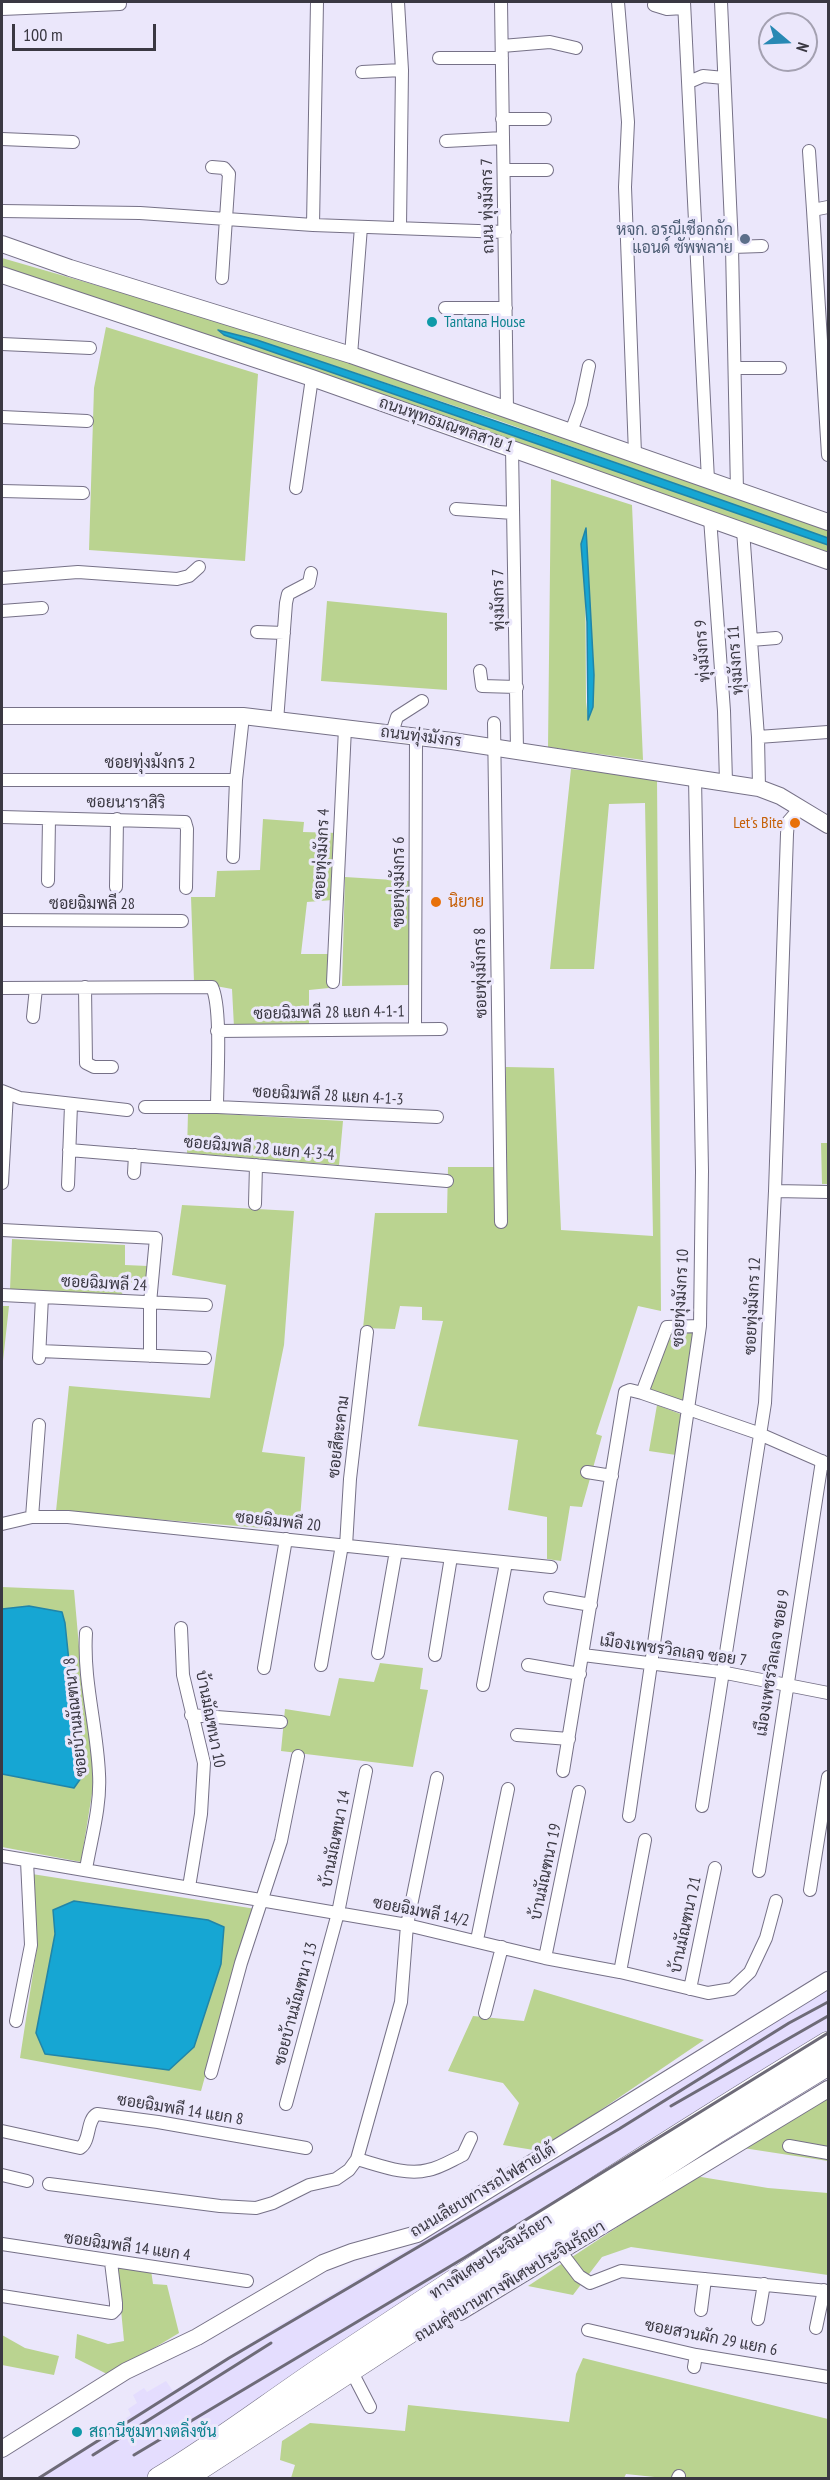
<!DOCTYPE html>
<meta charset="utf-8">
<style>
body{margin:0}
#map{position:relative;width:830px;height:2480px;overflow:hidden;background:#ebe7fb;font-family:"PT Sans Narrow",sans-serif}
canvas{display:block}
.frame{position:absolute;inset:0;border:3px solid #3a3842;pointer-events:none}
.north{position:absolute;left:758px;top:12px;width:60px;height:60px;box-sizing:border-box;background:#ebe7fb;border:2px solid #a4a1b1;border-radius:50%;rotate:109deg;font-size:16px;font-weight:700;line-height:24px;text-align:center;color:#3a3842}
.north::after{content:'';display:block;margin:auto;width:21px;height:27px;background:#2889b4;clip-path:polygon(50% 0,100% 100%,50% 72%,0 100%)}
.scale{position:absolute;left:12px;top:24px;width:144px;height:27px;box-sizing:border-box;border:3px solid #3a3842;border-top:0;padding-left:8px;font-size:18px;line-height:21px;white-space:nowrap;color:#3a3842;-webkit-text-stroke:4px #ebe7fb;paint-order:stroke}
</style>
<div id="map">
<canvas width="830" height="2480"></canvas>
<div class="frame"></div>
<div class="north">N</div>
<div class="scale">100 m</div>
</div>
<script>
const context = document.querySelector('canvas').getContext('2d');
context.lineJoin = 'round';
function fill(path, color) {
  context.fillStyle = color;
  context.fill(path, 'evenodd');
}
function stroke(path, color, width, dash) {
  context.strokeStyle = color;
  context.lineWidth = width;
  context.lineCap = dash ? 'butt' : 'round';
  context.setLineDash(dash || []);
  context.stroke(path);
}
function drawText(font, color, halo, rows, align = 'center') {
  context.font = font + ' "PT Sans Narrow",Sarabun,sans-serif';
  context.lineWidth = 6;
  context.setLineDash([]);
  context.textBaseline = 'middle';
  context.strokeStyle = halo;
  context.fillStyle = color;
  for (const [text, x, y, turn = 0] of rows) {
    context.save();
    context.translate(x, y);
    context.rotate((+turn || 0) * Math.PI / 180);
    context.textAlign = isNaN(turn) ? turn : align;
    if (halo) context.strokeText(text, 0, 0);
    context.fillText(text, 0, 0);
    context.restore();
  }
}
const built = new Path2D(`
 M828 1989V2053L150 2478H37L115 2430 114 2426 131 2415 128 2409 137 2403 133 2395 144 2388 147 2392 166 2381 173 2391 278 2326 510 2189Z`);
const green = new Path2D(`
 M2 258 286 340 828 529V538L497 420 257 340 220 331 224 335 828 545V552L396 402 2 270Z
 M106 327 258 374 245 561 89 550 94 388Z
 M551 479 632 505 643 760 548 747ZM585 529 593 707 588 718 586 702Z
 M327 601 447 613V690L321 681Z
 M571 769 657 778 661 1311 638 1306 596 1434 602 1436 582 1507 570 1506 561 1561 547 1559V1517L508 1510 518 1440 418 1426 443 1321 422 1320V1307L400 1306 395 1329 363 1328 375 1213H447L448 1167H506V1067L554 1068 561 1230 653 1236 645 803 609 804 594 969H550Z
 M263 819 304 822 303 832 338 833 333 900 307 902 301 954H330L329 988 309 990V1026L234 1027 232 989 194 982 191 897H215L217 871 260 870Z
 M345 877 409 881V985L342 986Z
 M188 1112 343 1121 339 1165 187 1153Z
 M821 1143H828V1184H822Z
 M182 1205 294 1211 284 1345 262 1452 305 1457 299 1531 56 1511 69 1386 210 1398 226 1285 172 1275Z
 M12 1239 125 1245V1265L148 1266 146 1283 123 1282 122 1297 10 1290Z
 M2 1306H9L2 1370Z
 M672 1331 694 1332 685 1397 682 1404 647 1391 667 1333Z
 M657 1405 683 1415 676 1455 649 1451Z
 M2 1587 74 1590 80 1658 95 1775 81 1862 2 1847Z
 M380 1663 423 1668 420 1689 428 1690 413 1767 281 1751 285 1709 330 1716 339 1678 374 1682Z
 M32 1874 256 1909 233 1975 201 2091 20 2058 37 1947Z
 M534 1989 704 2040 540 2151 503 2145 519 2103 503 2083 448 2071 473 2016 524 2021Z
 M828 2096V2161L743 2148Z
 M695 2176 768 2188 828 2193V2275L631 2247 602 2257 573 2295 528 2286Z
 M117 2268 151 2270 153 2284 167 2285 179 2333 109 2375 75 2358 77 2334 108 2344 124 2341Z
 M2 2335 25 2348 59 2356 54 2375 2 2365Z
 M583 2358 828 2419V2478H664L626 2474 624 2478H291L295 2465 280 2460 282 2441 310 2423 405 2431 408 2405 569 2422 576 2374Z`);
const water = new Path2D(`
 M218 330 257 340C448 404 639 470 828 538V545L224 335Z
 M586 528 594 675 593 707 588 720 587 622 581 544Z
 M29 1606 62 1612 65 1623 81 1778 74 1788 2 1774V1609Z
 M74 1901 208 1920 224 1927 221 1964 194 2047 169 2070 45 2054 36 2033 55 1934 53 1910Z`);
const street = new Path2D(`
 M398 2 402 70 400 227
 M501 2 507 409
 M618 2 628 122 625 187 635 454
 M684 2 708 480
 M721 2 732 247 737 491
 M654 5 667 9 684 8
 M2 9 120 4
 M502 46 550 42 576 48
 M439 58H502
 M362 72 402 70
 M689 82 703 76 724 78
 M502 119H545
 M2 139 73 142
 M446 141 503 138
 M809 151 813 210
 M212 167 224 168 229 174 222 278
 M504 170H547
 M828 207 813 210 828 455
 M2 211 140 213 313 225 505 232
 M313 225 317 2
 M732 247 762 246
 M445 308H506
 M2 344 90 348
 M351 355 361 227
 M735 368H780
 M2 417 87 421
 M571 432 581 404 589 366
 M512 448 517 750
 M296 488 312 378
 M2 491 83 493
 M456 509 513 513
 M710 518 724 711 726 782
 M743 530 758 737 759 788
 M2 578 78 572 177 579 189 576 199 567
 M2 611 42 608
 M257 632 284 633
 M751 640 776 638
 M480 671 482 686 517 687
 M277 721 286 603 288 594 309 583 311 573
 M494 723 501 1222
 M392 733 397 717 422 701
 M758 737 828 732
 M2 780H236L243 716
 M2 817 185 822 187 829 186 888
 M233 857 236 780
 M48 881 49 819
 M116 887 117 819
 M2 920 182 921
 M333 982 345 728
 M85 987 86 1063 94 1067H112
 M2 988 212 987C222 1008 217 1080 217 1107
 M33 1017 36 988
 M415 1028 416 736
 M217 1031 441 1029
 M2 1091 20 1098 127 1110
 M145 1107H217L437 1117
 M69 1150 447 1181
 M134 1173 135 1155
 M2 1183 7 1093
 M68 1185 71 1105
 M775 1191 828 1192
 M255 1204 256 1165
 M2 1230 156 1238 150 1303V1356
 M2 1295 206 1305
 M40 1351 205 1358
 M39 1358 42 1297
 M642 1393 667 1327 700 1326
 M587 1472 612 1476
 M32 1517 39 1425
 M2 1524 32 1517H68L551 1567
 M346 1546 350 1479 367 1332
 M550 1598 591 1605
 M181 1628 183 1675 204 1763 201 1814 189 1887
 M378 1653 396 1551
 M435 1655 451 1557
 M583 1655 721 1672 828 1693
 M321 1665 342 1545
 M528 1665 580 1674
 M264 1668 286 1539
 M483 1685 506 1563
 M191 1715 281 1722
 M517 1735 569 1739
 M563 1771 625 1392 630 1390 642 1393 755 1432 828 1464
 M702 1806 765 1403 775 1191 787 834 788 822 801 807
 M629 1816 700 1326 702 1171 695 777
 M2 1856 407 1925 545 1958 620 1972 708 1993 732 1989 750 1972 766 1938 776 1901
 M86 1869C91 1839 101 1806 99 1774 97 1726 83 1681 86 1633
 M759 1871 822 1461
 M810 1890 828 1777
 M477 1940 508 1789
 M545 1958 579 1792
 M620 1972 645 1840
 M690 1989 715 1868
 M485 2013 502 1947
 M16 2021 31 1945 27 1861
 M211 2073 241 1963 281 1841 298 1756
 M286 2104 338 1913 366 1771
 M2 2131 80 2148C91 2141 86 2120 97 2114L158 2122 306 2148
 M789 2146 828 2153
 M357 2159C379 2165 406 2176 428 2170 440 2168 452 2160 463 2155L471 2138
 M2 2175 27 2181
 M49 2184 220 2206 256 2208 273 2203 309 2185 336 2179 349 2170 357 2159 401 2002 407 1925 437 1778
 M2 2244 247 2281
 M560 2251 579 2276 590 2283 621 2271 828 2291
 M2 2296 112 2313 116 2309V2303L111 2262
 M701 2310 705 2279
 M758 2319 764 2284
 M816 2328 824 2290
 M588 2330 696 2355 828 2377
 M694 2367 696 2355
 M355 2378 370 2407
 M678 2478 679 2476`);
const secondary = new Path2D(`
 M2 244 70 268 351 355 828 522
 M2 275 312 378 828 561
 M2 716H243L452 741 759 788 780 796 828 825
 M460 2312 828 2089
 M2 2449 126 2371 197 2337 323 2263 352 2252 417 2234 828 1980`);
const highway = new Path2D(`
 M188 2477 718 2132 828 2065
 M158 2478C213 2445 263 2407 316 2371 485 2259 655 2147 828 2042`);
const rail = new Path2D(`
 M671 2106 828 2016
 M93 2455 271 2343
 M134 2455 464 2258 828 2033
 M39 2478 229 2358 619 2129 789 2023 828 2002`);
const markers = [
 [745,239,6,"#5c6f8a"],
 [432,322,6,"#0f9aa8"],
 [795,823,6,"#e8710a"],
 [436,902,6,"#e8710a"],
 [77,2432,6,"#0f9aa8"]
];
const streetNames = [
 ["ถนน ทุ่งมังกร 7",488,206,-91],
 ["ถนนพุทธมณฑลสาย 1",446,425,19],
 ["ทุ่งมังกร 7",499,600,-91],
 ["ทุ่งมังกร 9",703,651,-94],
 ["ทุ่งมังกร 11",736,660,-94],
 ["ถนนทุ่งมังกร",421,737,7],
 ["ซอยทุ่งมังกร 2",150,763],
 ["ซอยนาราสิริ",126,803,1],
 ["ซอยทุ่งมังกร 4",322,854,-87],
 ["ซอยทุ่งมังกร 6",399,882,-90],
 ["ซอยฉิมพลี 28",92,904],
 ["ซอยทุ่งมังกร 8",481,973,-91],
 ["ซอยฉิมพลี 28 แยก 4-1-1",329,1013,-1],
 ["ซอยฉิมพลี 28 แยก 4-1-3",328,1096,3],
 ["ซอยฉิมพลี 28 แยก 4-3-4",259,1149,5],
 ["ซอยฉิมพลี 24",104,1284,3],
 ["ซอยทุ่งมังกร 10",681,1298,-87],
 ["ซอยทุ่งมังกร 12",753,1306,-87],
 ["ซอยสีตะคาม",339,1437,-83],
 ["ซอยฉิมพลี 20",278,1522,6],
 ["เมืองเพชรวิลเลจ ซอย 7",673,1651,8],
 ["เมืองเพชรวิลเลจ ซอย 9",773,1663,-81],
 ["ซอยบ้านมัณฑนา 8",76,1717,-96],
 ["บ้านมัณฑนา 10",210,1719,79],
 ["บ้านมัณฑนา 14",336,1839,-79],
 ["บ้านมัณฑนา 19",546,1872,-78],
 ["ซอยฉิมพลี 14/2",421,1912,11],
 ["บ้านมัณฑนา 21",686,1925,-78],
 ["ซอยบ้านมัณฑนา 13",296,2004,-75],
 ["ซอยฉิมพลี 14 แยก 8",180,2110,9],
 ["ถนนเลียบทางรถไฟสายใต้",483,2191,-31],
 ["ซอยฉิมพลี 14 แยก 4",127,2247,8],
 ["ทางพิเศษประจิมรัถยา",491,2257,-33],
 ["ถนนคู่ขนานทางพิเศษประจิมรัถยา",510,2282,-31],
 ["ซอยสวนผัก 29 แยก 6",711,2338,11]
];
const serviceNames = [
 ["หจก. อรุณีเชือกถัก",733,230],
 ["แอนด์ ซัพพลาย",733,248]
];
const cultureNames = [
 ["Tantana House",444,322],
 ["สถานีชุมทางตลิ่งชัน",89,2432]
];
const foodNames = [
 ["Let's Bite",783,823],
 ["นิยาย",448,902,"left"]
];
fill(built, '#e4ddfe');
fill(green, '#bad390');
fill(water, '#16a6d3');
stroke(water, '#2185a8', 1.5);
stroke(street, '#767187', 14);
stroke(secondary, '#767187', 18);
stroke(highway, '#767187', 22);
stroke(street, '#fff', 12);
stroke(secondary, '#fff', 16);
stroke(highway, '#fff', 21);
stroke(rail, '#6e6b78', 3);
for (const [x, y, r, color] of markers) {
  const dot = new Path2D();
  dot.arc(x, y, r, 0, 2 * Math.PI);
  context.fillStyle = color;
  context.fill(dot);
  stroke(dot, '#ebe7fb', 2);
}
drawText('16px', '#3a3842', '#ebe7fb', streetNames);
drawText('16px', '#4e5e75', '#ebe7fb', serviceNames, 'right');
drawText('16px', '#0d838f', '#ebe7fb', cultureNames, 'left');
drawText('16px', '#c56008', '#ebe7fb', foodNames, 'right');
</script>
